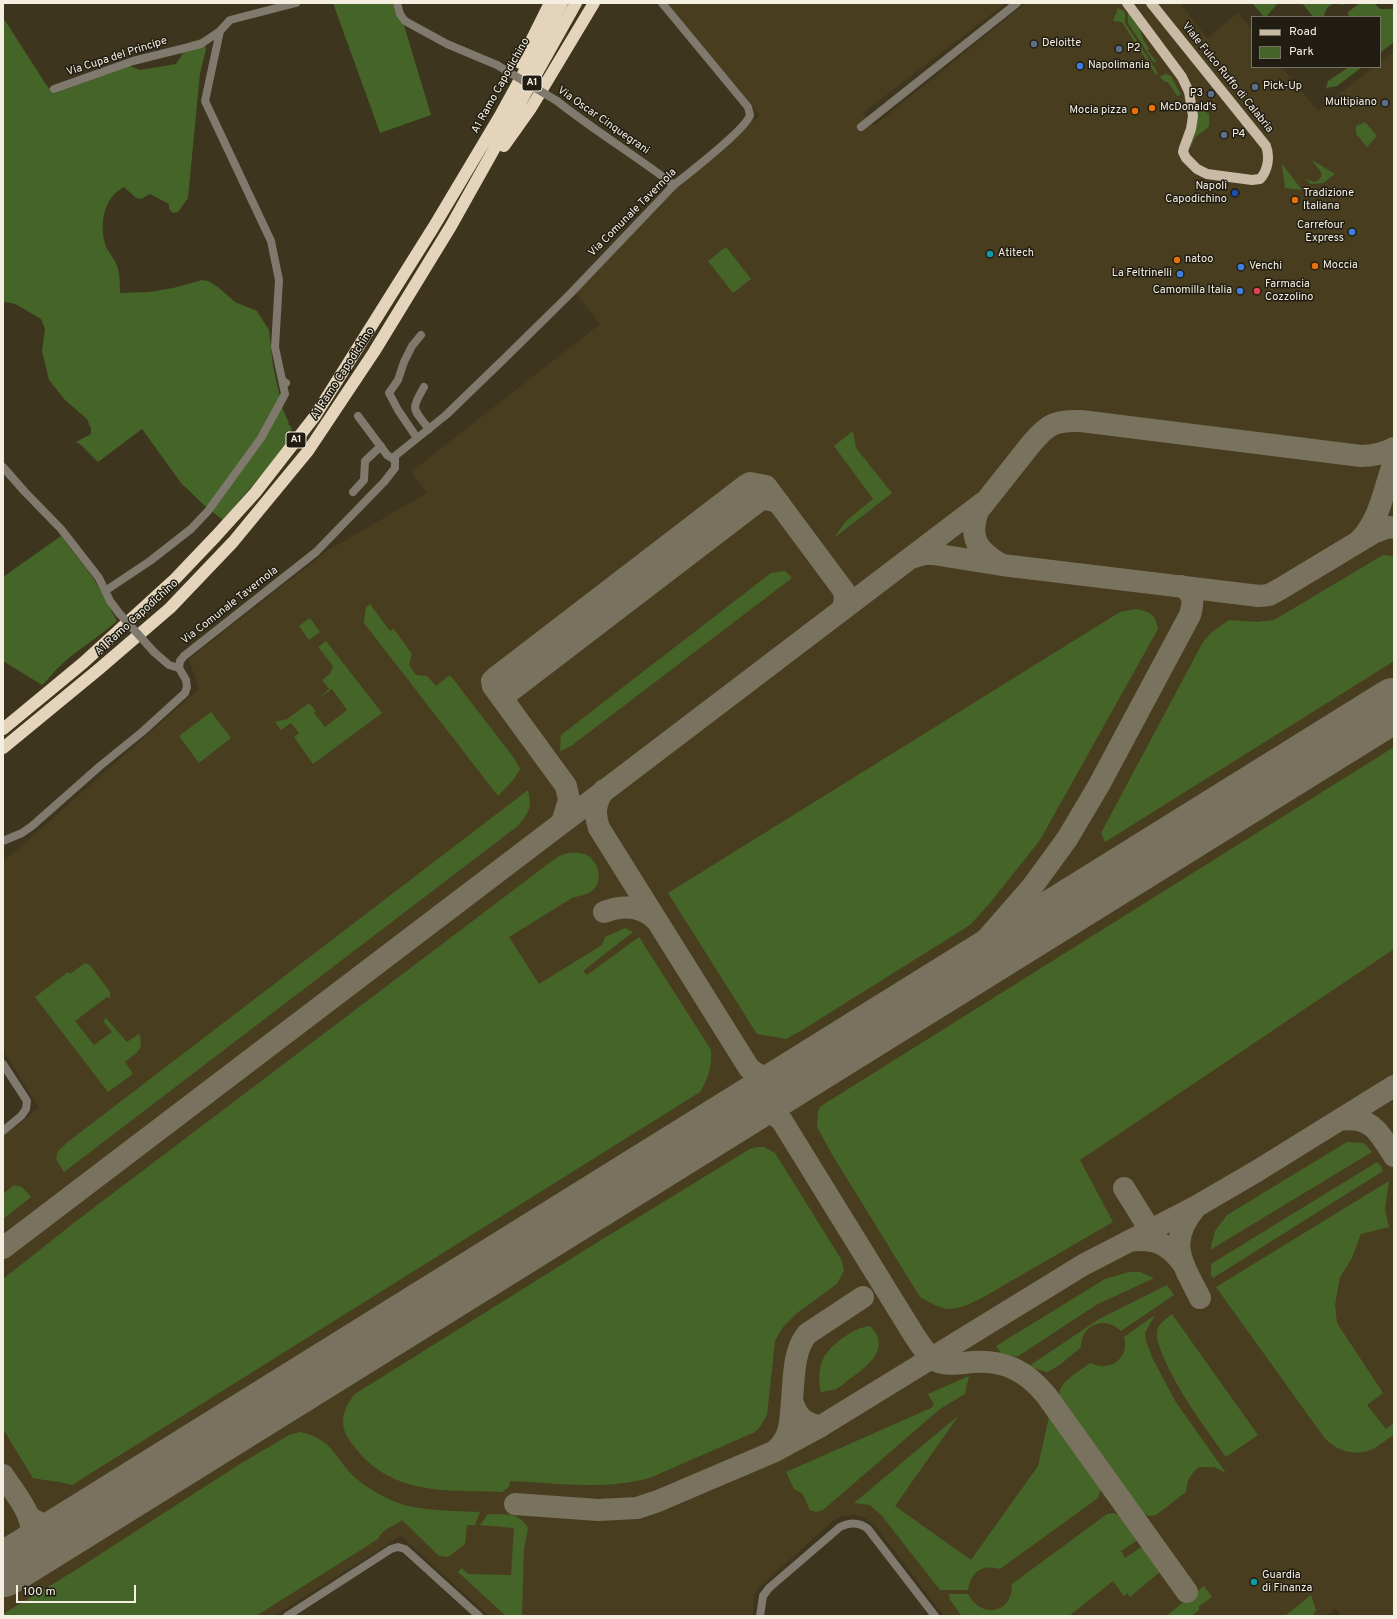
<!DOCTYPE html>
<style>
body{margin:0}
#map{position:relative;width:1397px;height:1619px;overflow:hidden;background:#3d351e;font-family:Overpass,sans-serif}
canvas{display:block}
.frame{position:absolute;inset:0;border:4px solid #f4efe1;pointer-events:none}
.legend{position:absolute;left:1251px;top:16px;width:130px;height:52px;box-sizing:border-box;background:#211d13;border:1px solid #757165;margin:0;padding:5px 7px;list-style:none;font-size:12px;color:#f4efe1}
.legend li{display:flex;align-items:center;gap:8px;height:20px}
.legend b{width:20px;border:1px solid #757165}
.scale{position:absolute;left:16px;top:1585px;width:120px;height:18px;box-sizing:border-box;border:2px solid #f4efe1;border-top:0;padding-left:5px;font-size:12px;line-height:14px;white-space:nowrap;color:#f4efe1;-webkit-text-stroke:3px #211d13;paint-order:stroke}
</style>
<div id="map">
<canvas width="1397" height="1619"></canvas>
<div class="frame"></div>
<ul class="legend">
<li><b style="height:5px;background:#c8baa5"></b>Road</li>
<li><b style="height:11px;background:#456428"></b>Park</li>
</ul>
<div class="scale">100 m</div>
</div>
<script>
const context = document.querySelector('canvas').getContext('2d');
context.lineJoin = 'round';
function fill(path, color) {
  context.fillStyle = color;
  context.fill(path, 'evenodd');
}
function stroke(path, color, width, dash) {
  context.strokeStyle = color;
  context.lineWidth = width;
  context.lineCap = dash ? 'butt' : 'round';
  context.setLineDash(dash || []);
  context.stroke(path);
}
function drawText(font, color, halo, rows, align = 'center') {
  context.font = font + ' Overpass,sans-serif';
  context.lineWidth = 3;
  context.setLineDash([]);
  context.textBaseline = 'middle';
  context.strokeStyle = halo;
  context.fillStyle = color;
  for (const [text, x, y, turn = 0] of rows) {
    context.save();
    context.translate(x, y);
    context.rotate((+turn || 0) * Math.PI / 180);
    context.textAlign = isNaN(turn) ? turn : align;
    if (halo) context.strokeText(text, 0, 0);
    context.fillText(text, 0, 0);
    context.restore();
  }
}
const built = new Path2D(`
 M666 3H1006L863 113 874 126 1026 3H1180L1207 38 1238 13 1252 30V67H1282L1318 111 1374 67H1380V62L1394 51V1616H1341L1335 1608 1326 1616H944L874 1524 865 1518 854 1515 844 1516 834 1520 758 1588 754 1596 753 1603V1616H489L401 1536 274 1616H3V1136L39 1108 3 1050V862L199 689 189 659 327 551 427 493 411 472 600 324 576 293 668 194 760 115Z`);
const green = new Path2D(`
 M333 3H393L397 16 403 22 431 115 380 133Z
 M1278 3 1266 17H1264L1253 4Z
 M1302 3H1346L1343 5C1333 1 1325 6 1324 17H1313Z
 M1360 3H1374L1380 9H1394V42L1380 53V17H1349L1348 12Z
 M1118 8 1125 12V23L1158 73 1156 75 1122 22 1113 21Z
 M1128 12 1139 27 1143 39 1149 49 1147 50 1156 61 1154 63 1128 23Z
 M3 19 6 22 47 86 55 93 121 69 119 62 140 70 176 64 190 42 204 38 206 50 200 73 188 198 178 212 173 213 169 209V204L150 194 141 199 136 198 124 187C103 198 99 225 106 247 109 253 115 259 117 266 120 273 120 285 120 293L149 292 173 288 202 280 208 281 218 287 235 302 257 311 269 330 273 366 283 410 289 423 288 424 292 428 286 446 223 520 205 506 181 483 142 429 98 462 81 445 76 442 91 434V429L87 419 65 400 49 380 42 351 45 329 41 319 17 305 12 303 3 302Z
 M1349 67H1362L1337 86 1326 88 1328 81Z
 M1165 74 1171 76 1181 95 1177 96 1168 82H1165L1160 77Z
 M1197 106 1209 114V126L1204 131 1195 137 1191 147 1190 146 1197 114Z
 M1365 122 1377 136 1367 147 1356 134V126Z
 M1312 160 1335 174 1323 183 1310 184 1306 179 1315 182C1330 175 1315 167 1312 160Z
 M1282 164 1302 190 1285 188Z
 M726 247 751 279 733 293 708 261Z
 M853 431 856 448 892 493 834 538 845 522 873 499 834 446Z
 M61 536 94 579 117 621C99 637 78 649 60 666 53 672 49 679 42 685L3 661V577Z
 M1383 555 1394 556V661L1105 842 1101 833 1203 642 1212 632 1229 620 1257 622 1274 620Z
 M785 571 792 578 571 746 560 751 561 735 771 573Z
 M370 604 390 631 394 629 412 654 409 665 416 675 427 676 436 686 450 675 514 758 520 769 514 779 498 796 364 623 366 607Z
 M1136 609C1151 612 1155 614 1158 629L1040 840 989 904 970 925 799 1032 786 1039 757 1034 668 893 1120 612Z
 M310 618 320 632 309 640 299 626Z
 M326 641 382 713 313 764 294 737 299 733 291 723 281 730 275 722 287 719 309 703 316 711 314 713 325 727 347 710 332 689 322 696H321L329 689 322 680 330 674 333 666 318 647Z
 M211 712 231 738 199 763 179 736Z
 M1394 747V949L1080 1160 1113 1222 980 1299C951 1312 948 1313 920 1297L833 1156 817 1127 818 1111 821 1106Z
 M528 790C532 808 530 810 519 825L64 1172 56 1159 58 1151 69 1141Z
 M568 853C573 853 579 852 584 854 598 859 604 880 593 890 587 895 579 896 572 898L509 937 539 984 602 945 605 937 625 928 633 932 583 971 587 975 639 937 711 1050C712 1068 708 1078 700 1092L72 1485C59 1481 46 1481 33 1478L3 1429V1279L75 1222 544 867 559 856Z
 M85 963 90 965 110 992V998L107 997 75 1021 94 1045 112 1032 103 1021 106 1018 127 1042 139 1034C145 1050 136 1053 125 1062L133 1074 108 1092 35 997 68 972 70 974Z
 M1347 1142 1364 1143 1372 1152 1210 1250 1215 1231 1227 1215Z
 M757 1147H764L775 1153 841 1259 844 1270 837 1284 797 1313 783 1327 775 1341 767 1415 760 1427 755 1432 652 1477C607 1491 556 1483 510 1481L509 1487 502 1492C443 1490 388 1496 350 1441 338 1424 343 1409 355 1394L606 1237 750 1149Z
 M1377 1162 1381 1166 1383 1171 1213 1278 1211 1275V1264Z
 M1389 1181 1385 1209 1389 1227 1361 1234 1352 1258 1340 1277 1335 1305 1337 1323 1383 1393 1367 1405 1386 1429 1394 1423V1435C1387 1439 1380 1445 1373 1449 1355 1457 1335 1451 1323 1436L1216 1287Z
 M14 1185 22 1187 31 1197 3 1219V1194Z
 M1129 1272H1140L1154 1278 1096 1305 1017 1357 1001 1353 996 1346 1105 1279Z
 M1167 1285 1174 1295 1121 1331C1105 1315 1081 1324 1081 1347L1061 1364 1048 1372 1036 1369 1029 1366 1099 1319Z
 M1172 1314 1258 1435 1226 1457C1203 1425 1179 1393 1163 1356 1160 1348 1156 1340 1157 1332 1157 1324 1167 1319 1172 1314Z
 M1155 1315 1145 1333 1146 1341 1152 1357 1175 1401 1226 1473 1214 1467H1199C1190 1475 1187 1480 1186 1492L1156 1515 1149 1516 1142 1513 1059 1397C1058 1381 1079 1372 1090 1363 1110 1373 1130 1358 1124 1337Z
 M870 1326C892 1347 868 1366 851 1378 846 1381 842 1386 836 1389 831 1391 826 1390 821 1393 816 1367 822 1352 844 1337 852 1332 860 1327 870 1326Z
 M969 1376 965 1394 940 1409 823 1510 816 1512 810 1510 802 1493 794 1489 786 1472 931 1408 934 1405 928 1394Z
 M959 1415 895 1506 971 1560 1038 1466 1049 1417 1101 1488 1098 1498 1000 1569C981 1564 971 1572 968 1590H940L882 1516 870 1505 854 1503Z
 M301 1432C336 1441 334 1460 358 1480 369 1489 388 1500 401 1504 423 1511 456 1511 480 1512L475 1525H467L465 1544 448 1557 439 1556 402 1520C393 1527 383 1528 378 1539L256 1616H3V1614L71 1573 240 1464 291 1434Z
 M1113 1513 1120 1515 1139 1539 1121 1551 1125 1558 1143 1546 1161 1571 1130 1597 1127 1593 1124 1596 1113 1581 1069 1616H962L950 1600 949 1594H968C980 1619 1013 1614 1012 1584L1107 1514Z
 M488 1514C507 1515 517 1511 528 1528L524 1549 522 1616H506L458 1572 462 1568 468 1574 511 1575 514 1528 480 1525Z
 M1204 1586 1212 1597 1199 1606V1610L1192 1616H1166Z
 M1311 1595 1316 1610 1313 1616H1285Z`);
const taxiway = new Path2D(`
 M1359 541C1380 521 1384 488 1394 462
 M911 558 925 554H933L1002 565 1259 596 1269 595 1280 589 1373 533 1389 527 1394 528
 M1002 565C978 551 968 539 978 511L1031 444C1048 424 1055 420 1081 421L1361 456C1374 456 1383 454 1394 448
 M504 699 509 692 760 500 768 499 779 503
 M604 790C595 803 594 813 599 828L749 1068C763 1080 776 1081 794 1078
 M562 823 569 800 566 786 493 686 492 681 495 678 745 486 750 483 766 486 844 591 845 601 842 610
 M604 912C622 905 641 905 656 920
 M949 982 1032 887 1067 839 1099 785 1190 615C1194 602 1194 593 1181 586
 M739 1112C758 1106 767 1107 782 1121L914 1335C920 1344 927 1356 936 1361 947 1366 961 1363 973 1362 1005 1360 1026 1371 1046 1395L1187 1592
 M1339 1120C1371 1115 1379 1132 1394 1156
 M1124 1188 1150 1230
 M1196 1207C1166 1242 1182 1262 1200 1298
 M1129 1241C1155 1237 1169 1244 1184 1265
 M3 1248 984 502
 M792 1400C794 1379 793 1351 807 1334L863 1297
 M775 1451C792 1436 790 1421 792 1400 797 1417 804 1424 821 1426
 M3 1475C15 1494 39 1519 29 1543 26 1550 19 1556 14 1563
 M515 1504 598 1510 637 1508 658 1501 773 1452 821 1426 1083 1265 1197 1206 1257 1171 1394 1086
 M29 1517C49 1530 58 1529 80 1522`);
const runway = new Path2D(`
 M3 1570 1394 705`);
const minor = new Path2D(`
 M662 3 748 107 750 115C747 128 688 174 674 185
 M220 31 205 101 271 241 279 280 275 347 282 380 286 383
 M54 89 133 61 201 44 220 31 230 20 296 3
 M861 127 1017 3
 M424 387C410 411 413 408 429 429
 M358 416 387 455 395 460
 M417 438 398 410 389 393 398 380 404 362 412 346 421 335
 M3 467 25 492 61 529 99 578 110 601 119 613
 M353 492 364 480 365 461 381 446
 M105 591 150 561 191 529 208 511 261 438 285 394 282 380
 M154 652 169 665 179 668
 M287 1616 391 1549 398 1547 405 1549 479 1616
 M760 1616 763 1596 769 1588 840 1527C850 1522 859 1522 868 1529L935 1616`);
const tertiary = new Path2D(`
 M397 3 400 14 405 21 447 44 497 65
 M3 841 22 833 32 826 100 766 142 732 185 693 187 687 186 680 179 668 180 661 184 656 316 552 384 482 395 468V456L446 415 506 357 570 294 674 185C636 156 595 131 557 101
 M3 1064 27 1101 26 1109 21 1116 3 1131`);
const primary = new Path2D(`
 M1127 3 1182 77 1189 92 1193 116 1191 129 1184 148 1183 152 1186 158 1197 169 1207 174 1252 180 1260 179C1268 171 1270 156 1266 146L1151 3`);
const motorway = new Path2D(`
 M520 63 550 3
 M504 146 531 108 594 3
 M3 729 83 663 175 579 216 536 255 493 315 416 433 228 501 114 562 3
 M3 748 99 669 170 608 233 542 308 451 374 352 451 226 576 3`);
const minorBridge = new Path2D(`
 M119 613 154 652`);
const tertiaryBridge = new Path2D(`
 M497 65 557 101`);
const markers = [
 [1034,44,4,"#5c6f8a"],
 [1119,49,4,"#5c6f8a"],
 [1080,66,4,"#3f7fe0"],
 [1255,87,4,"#5c6f8a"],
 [1211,94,4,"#5c6f8a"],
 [1385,103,4,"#5c6f8a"],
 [1152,108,4,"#e8710a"],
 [1135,111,4,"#e8710a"],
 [1224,135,4,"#5c6f8a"],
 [1235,193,4,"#1a4fb4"],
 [1295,200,4,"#e8710a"],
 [1352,232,4,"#3f7fe0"],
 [990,254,4,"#0f9aa8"],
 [1177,260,4,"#e8710a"],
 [1315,266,4,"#e8710a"],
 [1241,267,4,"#3f7fe0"],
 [1180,274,4,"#3f7fe0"],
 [1240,291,4,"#3f7fe0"],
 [1257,291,4,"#e0444e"],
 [1254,1582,4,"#0f9aa8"]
];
const shields = [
 [532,83,20],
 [296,440,20]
];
const shieldNames = [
 ["A1",532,83],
 ["A1",296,440]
];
const poiNames = [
 ["Deloitte",1042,44],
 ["P2",1127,49],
 ["Napolimania",1088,66],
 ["Pick-Up",1263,87],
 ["P3",1203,94,"right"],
 ["Multipiano",1377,103,"right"],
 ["McDonald's",1160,108],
 ["Mocia pizza",1127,111,"right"],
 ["P4",1232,135],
 ["Napoli",1227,187,"right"],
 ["Capodichino",1227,200,"right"],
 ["Tradizione",1303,194],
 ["Italiana",1303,207],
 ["Carrefour",1344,226,"right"],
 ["Express",1344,239,"right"],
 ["Atitech",998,254],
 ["natoo",1185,260],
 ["Moccia",1323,266],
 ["Venchi",1249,267],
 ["La Feltrinelli",1172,274,"right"],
 ["Farmacia",1265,285],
 ["Cozzolino",1265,298],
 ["Camomilla Italia",1232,291,"right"],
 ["Guardia",1262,1576],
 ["di Finanza",1262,1589]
];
const streetNames = [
 ["Via Cupa del Principe",117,57,-18],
 ["Viale Fulco Ruffo di Calabria",1227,78,51],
 ["A1 Ramo Capodichino",501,86,-61],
 ["Via Oscar Cinquegrani",603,121,35],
 ["Via Comunale Tavernola",633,213,-45],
 ["A1 Ramo Capodichino",343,374,-57],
 ["Via Comunale Tavernola",230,606,-38],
 ["A1 Ramo Capodichino",137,618,-42]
];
fill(built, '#483e1f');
fill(green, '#456428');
stroke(taxiway, '#79725e', 22);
stroke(runway, '#79725e', 54);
stroke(minor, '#7f796e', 8);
stroke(tertiary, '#7f796e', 8);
stroke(primary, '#c8baa5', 10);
stroke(motorway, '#e4d4bb', 12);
stroke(minorBridge, '#7f796e', 8);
stroke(tertiaryBridge, '#7f796e', 8);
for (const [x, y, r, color] of markers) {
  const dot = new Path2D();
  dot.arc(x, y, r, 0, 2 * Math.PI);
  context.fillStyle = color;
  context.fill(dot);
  stroke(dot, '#211d13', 1.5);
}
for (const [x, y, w] of shields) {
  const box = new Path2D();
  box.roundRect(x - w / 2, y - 8, w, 16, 3);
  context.fillStyle = '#211d13';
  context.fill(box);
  stroke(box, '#f4efe1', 1);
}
drawText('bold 10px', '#f4efe1', null, shieldNames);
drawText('11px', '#f4efe1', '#211d13', poiNames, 'left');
drawText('11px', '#f4efe1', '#211d13', streetNames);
</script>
